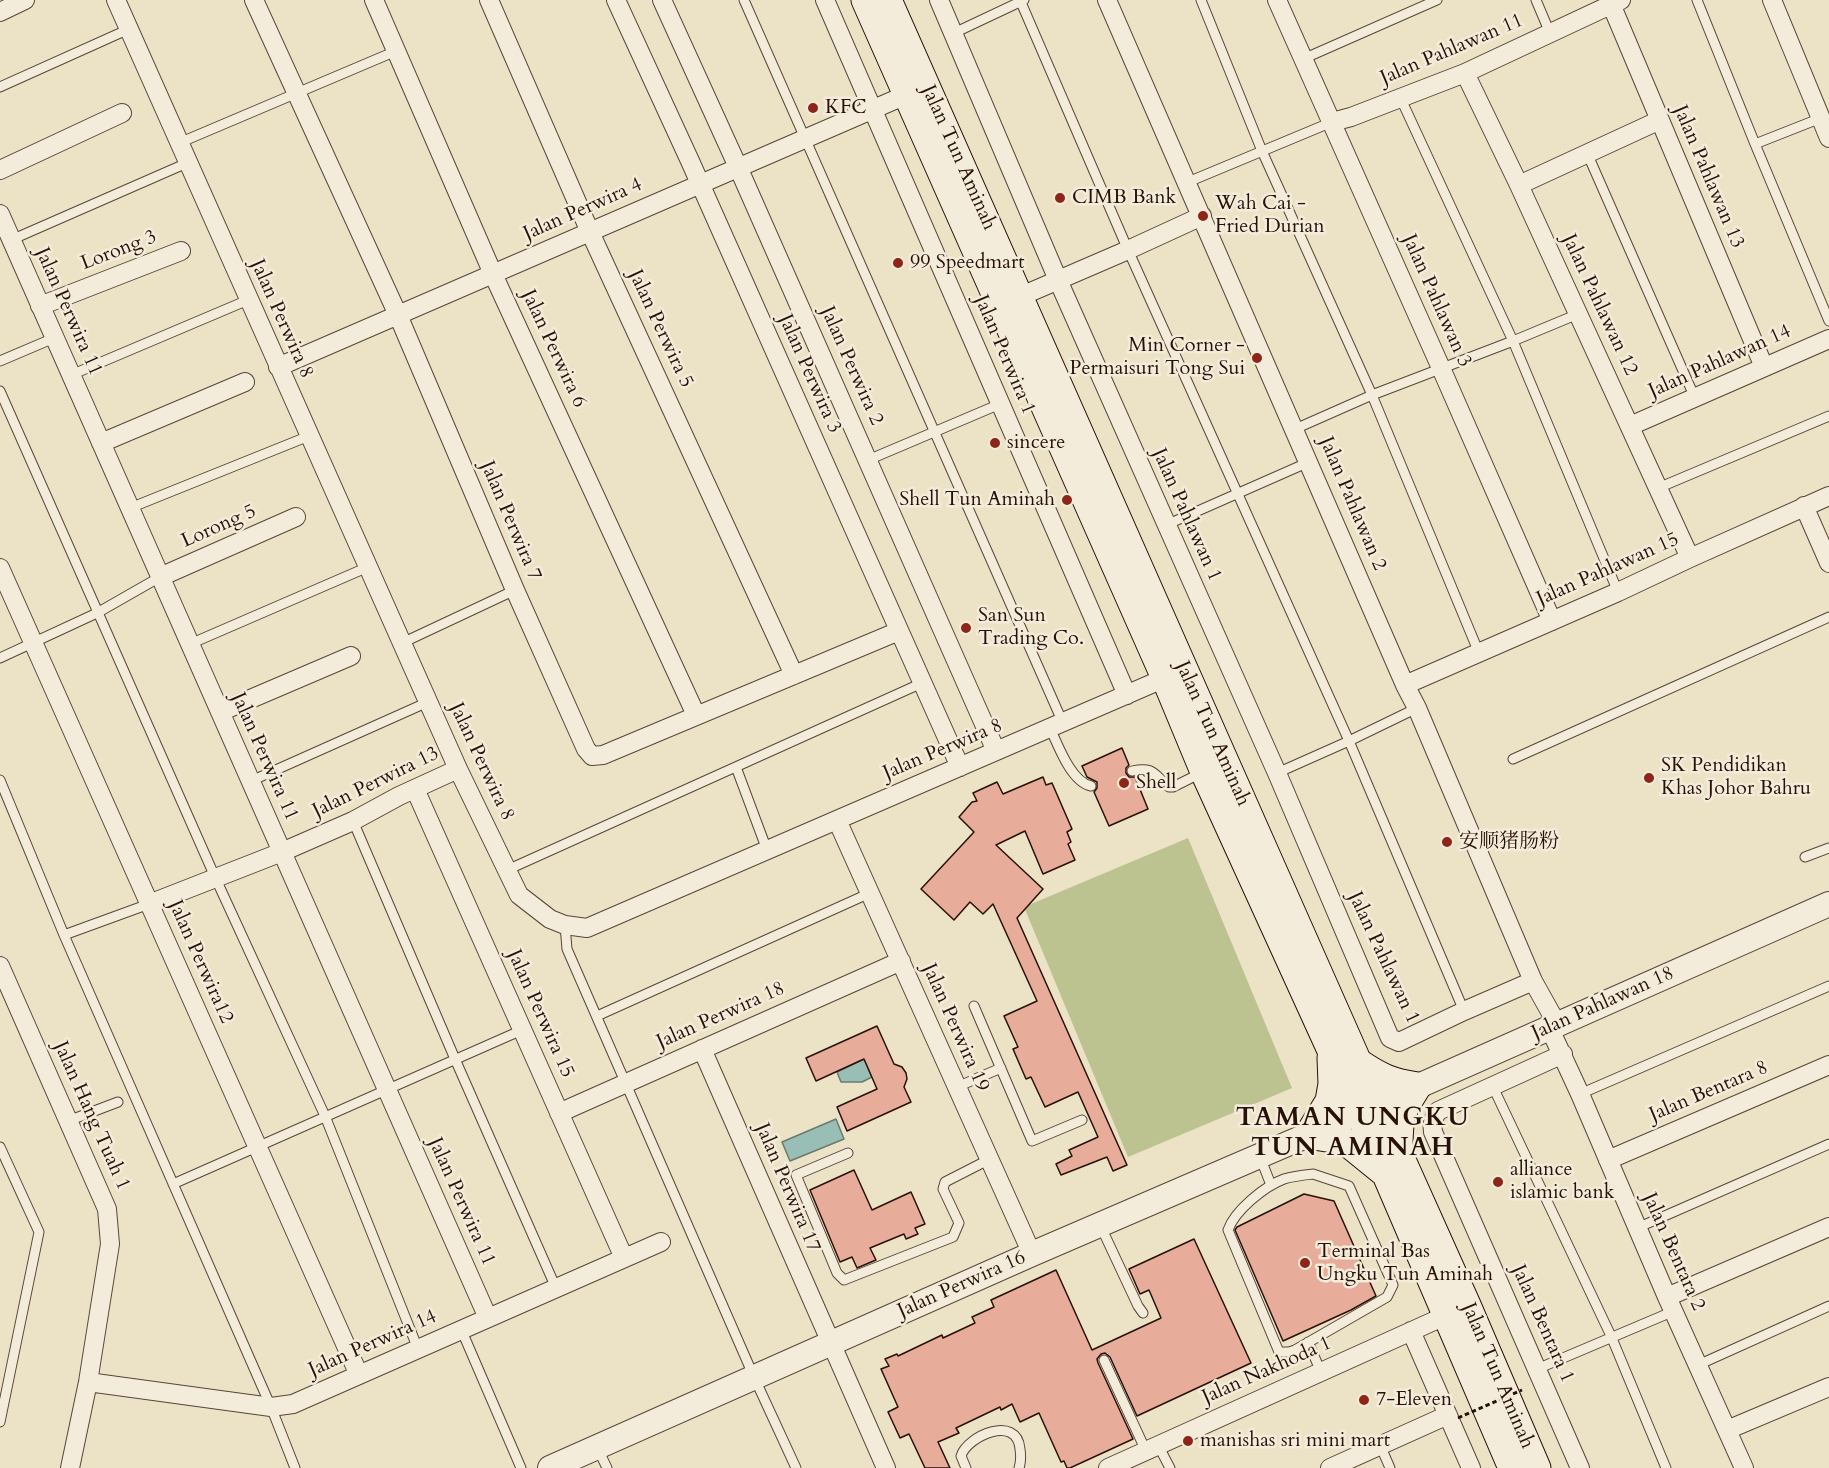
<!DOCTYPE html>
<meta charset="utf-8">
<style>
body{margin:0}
canvas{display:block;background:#ece2c6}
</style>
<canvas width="1829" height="1468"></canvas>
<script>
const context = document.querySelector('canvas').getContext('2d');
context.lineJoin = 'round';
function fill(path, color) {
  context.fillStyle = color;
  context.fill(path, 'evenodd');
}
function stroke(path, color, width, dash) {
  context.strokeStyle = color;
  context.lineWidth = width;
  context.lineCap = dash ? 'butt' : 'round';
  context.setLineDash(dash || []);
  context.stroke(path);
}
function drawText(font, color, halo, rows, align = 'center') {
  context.font = font + ' Cardo,"Noto Serif SC",serif';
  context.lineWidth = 5;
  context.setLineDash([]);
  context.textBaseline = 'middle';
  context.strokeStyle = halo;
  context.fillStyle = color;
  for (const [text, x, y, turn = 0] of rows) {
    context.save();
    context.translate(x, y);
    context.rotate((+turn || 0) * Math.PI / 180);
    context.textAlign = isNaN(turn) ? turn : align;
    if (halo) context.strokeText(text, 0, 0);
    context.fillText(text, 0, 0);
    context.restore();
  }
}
const green = new Path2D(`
 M1188 838 1292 1088 1128 1157 1024 907Z`);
const water = new Path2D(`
 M864 1059 872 1077 862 1082H841L837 1072Z
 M836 1119 844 1139 790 1161 782 1142Z`);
const building = new Path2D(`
 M1122 748 1129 765 1126 768V773L1129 777H1135L1148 809 1109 826 1094 792 1097 788V782L1087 777 1082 766Z
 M1043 777 1046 785 1052 783 1072 829 1067 832 1071 842 1068 844 1075 860 1043 874 1025 831 996 845 1043 889 1017 918 1127 1165 1113 1171 1107 1157 1061 1175 1056 1164 1072 1156 1069 1150 1098 1137 1078 1092 1045 1107 1031 1077 1026 1079 1013 1049 1018 1047 1004 1016 1037 1001 993 904 983 914 970 902 954 920 921 889 974 832 959 817 972 802 977 801 973 793 997 782 1003 794Z
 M877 1026 894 1064 902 1067 906 1073 907 1079 904 1087 911 1102 847 1131 837 1107 877 1089 864 1059 816 1081 806 1058Z
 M854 1170 872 1210 911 1192 925 1224 915 1228 918 1234 906 1239 904 1234 870 1248 876 1260 857 1268 852 1257 840 1262 810 1190Z
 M1304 1194 1334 1201 1376 1296 1351 1310 1283 1341 1235 1230 1237 1227Z
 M1194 1239 1251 1363 1137 1416 1110 1357 1105 1353 1101 1354 1097 1359 1098 1363 1133 1439 1070 1468H1067L1064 1461 1061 1462 1039 1413 1020 1422 1012 1404 1001 1410 1000 1407 956 1428 959 1433 938 1442 950 1468H925L909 1434 900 1438 888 1412 898 1407 881 1369 889 1366 885 1359 897 1354 898 1356 942 1335 943 1338 975 1323 972 1317 994 1307 991 1300 1056 1270 1092 1350 1161 1318 1149 1290 1140 1294 1129 1269Z`);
const service = new Path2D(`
 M744 0 1063 723
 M1020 0 1128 250 1349 741 1464 1011
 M1201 0 1262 151 1372 395 1479 653
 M1536 0 1550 33
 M1697 0 1755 144 1829 321
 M954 33 1024 0
 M1303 59 1437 0
 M0 87 129 29
 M1400 97 1513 341 1618 592
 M179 143 396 51
 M1755 144 1821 118
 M1587 153 1695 398
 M1188 182 1332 122
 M11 240 187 163
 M0 361 54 338
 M71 375 248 300
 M0 391 215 877 325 1116 418 1349
 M1295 429 1372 395 1513 341 1578 314
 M868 460 1000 404
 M1658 488 1829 416
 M130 508 309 436
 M1166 525 1309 462
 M402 643 515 590
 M190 644 368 567
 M0 658 97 613 160 577
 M1050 728C1058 745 1071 782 1091 786
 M1513 759 1829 617
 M736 767 767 850
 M1132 771C1155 766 1154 775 1169 787H1173L1201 773
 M1277 773 1349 741 1417 708
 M0 780 64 935 271 1407 295 1468
 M251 781 428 702
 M353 821 455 1059 556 1288
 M1805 857 1829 848
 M507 870 922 683
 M565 925 567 949 754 1377 796 1468
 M64 935 149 904
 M974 1006 1032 1141 1082 1120
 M597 1016 870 893
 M957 1087 1001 1068
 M1493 1087 1611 1336 1666 1468
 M1580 1094 1829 986
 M68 1121 118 1102
 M0 1147 39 1232 0 1422
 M848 1153 796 1175 837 1273 844 1280 953 1237 959 1223 943 1189 945 1182 990 1159
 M1260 1157 1271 1185
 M1313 1174 1349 1186 1393 1285 1387 1297 1295 1350 1289 1352H1279L1228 1230C1235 1210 1265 1186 1284 1179 1294 1176 1304 1175 1313 1174Z
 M173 1184 522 1030
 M1101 1227 1138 1306 1143 1313
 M1637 1228 1829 1144
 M461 1329 521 1468
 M1308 1342 1321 1372
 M1104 1360 1146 1451
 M1698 1365 1829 1306
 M1537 1369 1674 1311
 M1158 1445 1170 1468
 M1380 1445 1390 1468
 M598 1449 607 1468
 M966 1468 961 1456C967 1436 1017 1414 1020 1449 1021 1456 1021 1462 1019 1468`);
const minor = new Path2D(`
 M116 0 458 769 519 895 550 919 565 925 587 928 1165 678
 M254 0 398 315 515 590 586 749 592 756 603 755 899 631
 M374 0 493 274 696 715
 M489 0 590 232 794 675
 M616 0 690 161 960 767
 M662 0 738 167 996 751
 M825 0 1127 695
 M939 0 1058 280 1277 773 1390 1038 1399 1042 1464 1011 1533 981
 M1107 0 1405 685 1417 708 1533 981 1557 1024
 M1277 0 1441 368 1552 621
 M1772 0 1829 138
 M1611 4 1764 367
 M0 12 25 0
 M1465 73 1519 185 1690 558
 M1332 122 1351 117 1465 73 1621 0
 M0 170 122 113
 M1519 185 1660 120
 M0 214 488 1318
 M1019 297 1128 250 1202 216
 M40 306 181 251
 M278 367 906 95
 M1630 426 1829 339
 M101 443 245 382
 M1804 506 1829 563
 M0 568 359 1375
 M160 577 296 517
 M1405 685 1618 592 1690 558 1829 496
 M220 712 351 656
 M415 789 624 1258
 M837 820 1032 1254
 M149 904 282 852 353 821 399 796 458 769
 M0 966 107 1209 110 1244 88 1382 70 1468
 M1549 1027 1580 1094 1667 1297 1744 1468
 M702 1049 886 1468
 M1563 1054 1438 1111C1433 1118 1432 1123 1433 1132L1580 1468
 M559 1113 901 961
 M1608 1160 1829 1065
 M1667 1297 1829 1227
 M1411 1331 1471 1468
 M88 1382 271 1407 293 1404 661 1242
 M1727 1430 1829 1387
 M1108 1468 1445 1316
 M1330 1468 1448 1415`);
const tertiary = new Path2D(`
 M550 1468 1032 1254 1308 1135 1829 904`);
const secondary = new Path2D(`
 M865 0 1165 678 1204 772 1359 1112 1512 1468
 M888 0 1358 1062 1467 1305 1537 1468
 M1331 1058 1332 1084 1329 1101 1308 1135 1345 1141 1382 1171
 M1358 1062C1380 1077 1391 1082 1418 1086 1400 1114 1399 1117 1399 1150`);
const pathBridge = new Path2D(`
 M1458 1418 1522 1390`);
const markers = [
 [813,108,6,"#8f2418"],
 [1060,198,6,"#8f2418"],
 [1203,216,6,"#8f2418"],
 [898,263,6,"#8f2418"],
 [1257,358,6,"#8f2418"],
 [995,443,6,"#8f2418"],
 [1067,500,6,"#8f2418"],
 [966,628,6,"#8f2418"],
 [1649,778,6,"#8f2418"],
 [1124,783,6,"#8f2418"],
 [1447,842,6,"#8f2418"],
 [1498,1182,6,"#8f2418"],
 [1305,1263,6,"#8f2418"],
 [1364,1400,6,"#8f2418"],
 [1188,1441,6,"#8f2418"]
];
const streetNames = [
 ["Jalan Pahlawan 11",1452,50,-23],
 ["Jalan Tun Aminah",958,158,66],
 ["Jalan Pahlawan 13",1708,177,67],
 ["Jalan Perwira 4",583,210,-24],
 ["Lorong 3",119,251,-21],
 ["Jalan Pahlawan 3",1436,301,66],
 ["Jalan Pahlawan 12",1599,305,65],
 ["Jalan Perwira 11",68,312,66],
 ["Jalan Perwira 8",281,319,66],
 ["Jalan Perwira 5",660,329,65],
 ["Jalan Perwira 6",553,349,65],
 ["Jalan Perwira 1",1004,355,67],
 ["Jalan Pahlawan 14",1720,362,-24],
 ["Jalan Perwira 2",851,366,66],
 ["Jalan Perwira 3",809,374,66],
 ["Jalan Pahlawan 2",1352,504,67],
 ["Jalan Pahlawan 1",1186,515,66],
 ["Jalan Perwira 7",510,521,67],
 ["Lorong 5",219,527,-24],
 ["Jalan Pahlawan 15",1608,570,-24],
 ["Jalan Tun Aminah",1212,734,66],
 ["Jalan Perwira 8",943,750,-23],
 ["Jalan Perwira 11",264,757,66],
 ["Jalan Perwira 8",481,762,65],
 ["Jalan Perwira 13",376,783,-26],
 ["Jalan Pahlawan 1",1383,958,65],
 ["Jalan Perwira12",200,962,66],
 ["Jalan Pahlawan 18",1603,1004,-24],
 ["Jalan Perwira 15",540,1014,66],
 ["Jalan Perwira 18",721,1016,-24],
 ["Jalan Perwira 19",955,1028,66],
 ["Jalan Bentara 8",1709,1092,-23],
 ["Jalan Hang Tuah 1",91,1116,66],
 ["Jalan Perwira 17",787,1188,67],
 ["Jalan Perwira 11",461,1202,66],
 ["Jalan Bentara 2",1673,1252,66],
 ["Jalan Perwira 16",962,1285,-24],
 ["Jalan Bentara 1",1542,1324,66],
 ["Jalan Perwira 14",373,1344,-24],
 ["Jalan Nakhoda 1",1267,1371,-24],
 ["Jalan Tun Aminah",1497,1376,67]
];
const poiNames = [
 ["KFC",825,108],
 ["CIMB Bank",1072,198],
 ["Wah Cai -",1215,204],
 ["Fried Durian",1215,227],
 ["99 Speedmart",910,263],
 ["Min Corner -",1245,346,"right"],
 ["Permaisuri Tong Sui",1245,369,"right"],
 ["sincere",1007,443],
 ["Shell Tun Aminah",1055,500,"right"],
 ["San Sun",978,616],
 ["Trading Co.",978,639],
 ["SK Pendidikan",1661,766],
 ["Khas Johor Bahru",1661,789],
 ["Shell",1136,783],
 ["安顺猪肠粉",1459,842],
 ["alliance",1510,1170],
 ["islamic bank",1510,1193],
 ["Terminal Bas",1317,1252],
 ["Ungku Tun Aminah",1317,1275],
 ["7-Eleven",1376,1400],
 ["manishas sri mini mart",1200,1441]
];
const districtNames = [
 ["TAMAN UNGKU",1353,1119],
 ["TUN AMINAH",1353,1149]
];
fill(green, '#bdc291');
fill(water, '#99beb5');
stroke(water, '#6c7970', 1.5);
fill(building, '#e7ac9a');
stroke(building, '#281108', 1.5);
stroke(service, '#594538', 11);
stroke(minor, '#594538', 20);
stroke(tertiary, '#594538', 26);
stroke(secondary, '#281108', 29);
stroke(service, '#f3ecda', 9);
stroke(minor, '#f3ecda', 18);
stroke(tertiary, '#f3ecda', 24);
stroke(secondary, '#f3ecda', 27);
stroke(pathBridge, '#281108', 3, [4.5, 3]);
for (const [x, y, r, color] of markers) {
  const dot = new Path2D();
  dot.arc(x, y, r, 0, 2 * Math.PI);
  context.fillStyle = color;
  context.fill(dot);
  stroke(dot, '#f3ecda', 2);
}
drawText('20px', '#281108', '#f3ecda', streetNames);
drawText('20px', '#281108', '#f3ecda', poiNames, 'left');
context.letterSpacing = '1.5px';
drawText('bold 26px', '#281108', '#f3ecda', districtNames);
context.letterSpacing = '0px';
</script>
